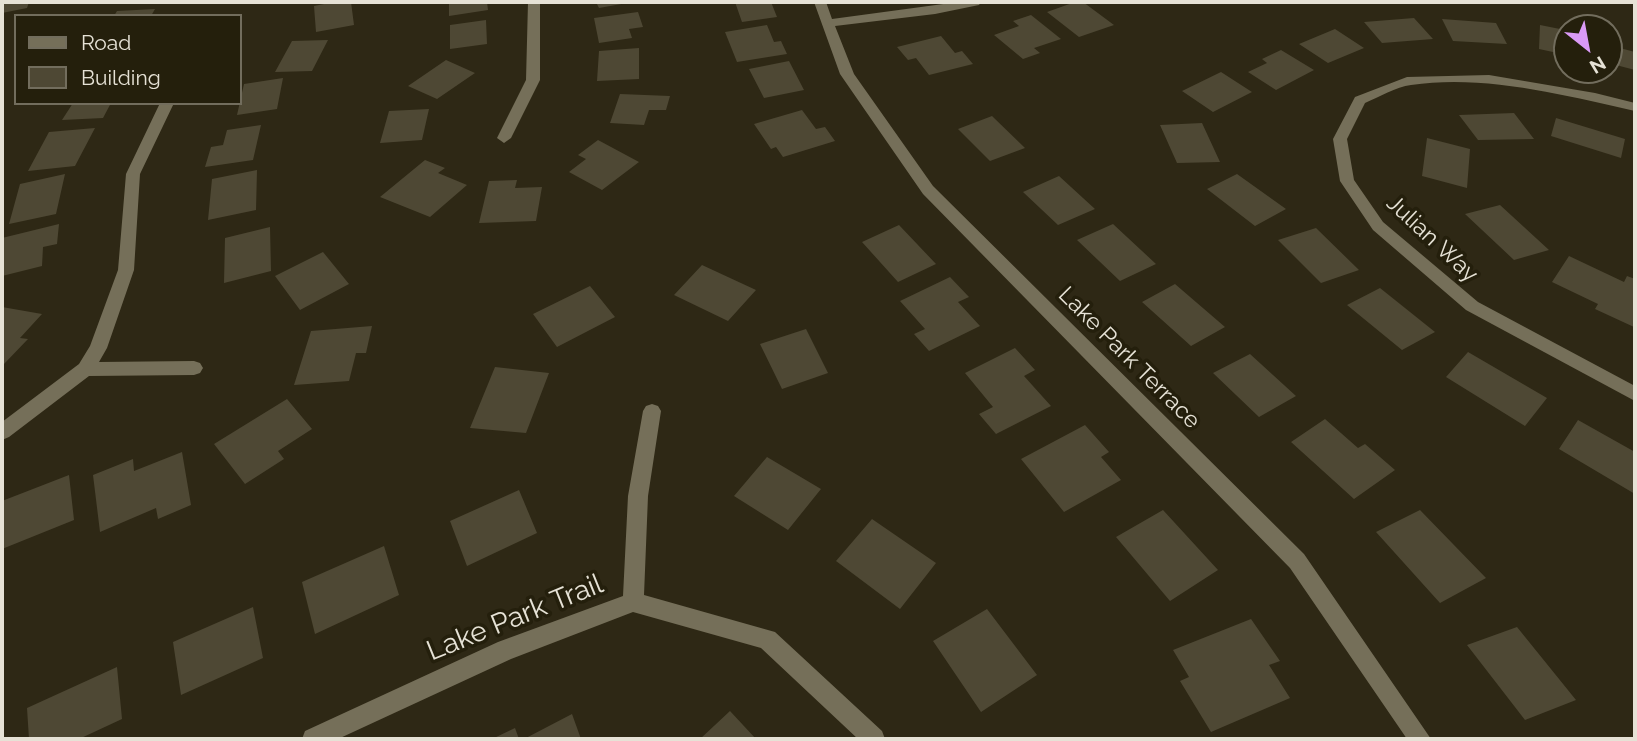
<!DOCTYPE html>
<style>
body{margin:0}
#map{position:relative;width:1637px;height:741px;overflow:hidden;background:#2e2815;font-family:Raleway,sans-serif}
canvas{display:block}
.frame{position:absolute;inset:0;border:4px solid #e6e2d6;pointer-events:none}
.legend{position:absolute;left:14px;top:14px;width:228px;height:91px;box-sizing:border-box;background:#241f0c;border:2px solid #726d5d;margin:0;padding:9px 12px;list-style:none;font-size:21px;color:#e6e2d6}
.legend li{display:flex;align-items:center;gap:14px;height:35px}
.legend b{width:35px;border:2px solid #726d5d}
.north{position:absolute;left:1553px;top:14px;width:70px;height:70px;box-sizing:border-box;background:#241f0c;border:2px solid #726d5d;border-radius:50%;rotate:149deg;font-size:19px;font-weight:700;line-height:28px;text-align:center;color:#e6e2d6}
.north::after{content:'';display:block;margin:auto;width:24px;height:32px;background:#da9af6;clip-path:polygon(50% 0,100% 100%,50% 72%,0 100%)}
</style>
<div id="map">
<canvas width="1637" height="741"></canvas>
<div class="frame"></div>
<ul class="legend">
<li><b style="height:9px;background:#756f59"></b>Road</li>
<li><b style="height:19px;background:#4e4834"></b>Building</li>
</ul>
<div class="north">N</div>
</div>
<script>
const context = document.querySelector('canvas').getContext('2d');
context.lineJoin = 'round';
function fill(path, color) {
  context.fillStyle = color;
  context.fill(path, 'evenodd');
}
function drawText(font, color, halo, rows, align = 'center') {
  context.font = font + ' Raleway,sans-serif';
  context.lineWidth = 7;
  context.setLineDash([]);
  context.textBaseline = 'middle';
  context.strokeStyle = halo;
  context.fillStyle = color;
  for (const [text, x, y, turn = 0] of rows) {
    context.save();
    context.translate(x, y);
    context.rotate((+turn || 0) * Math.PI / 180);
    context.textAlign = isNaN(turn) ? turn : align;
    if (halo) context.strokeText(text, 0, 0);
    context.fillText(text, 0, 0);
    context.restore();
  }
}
const building = new Path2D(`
 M2 2H29L27 8 2 13Z
 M334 2H351L354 25 316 32 314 6Z
 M449 2H487L488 10 449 16Z
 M596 2H627V3L599 8Z
 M735 2H771L777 17 742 22Z
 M1075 2H1083L1114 25 1079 37 1047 12Z
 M155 9 151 16H114L117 11Z
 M638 12 643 27 629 29 632 38 599 43 594 18Z
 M1031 15 1061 39 1034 48 1040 53 1023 59 994 35 1019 26 1013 21Z
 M1414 18 1433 39 1382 43 1364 22Z
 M1442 19 1496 23 1507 44 1453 41Z
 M486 20 487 44 450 49V25Z
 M767 25 774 42 781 41 787 54 737 62 725 32Z
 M1540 25 1560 29V34L1567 35V55L1539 49Z
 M1335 29 1364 48 1328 63 1299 44Z
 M941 36 955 53 962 51 973 64 929 75 916 58 908 60 897 47Z
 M328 40 312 71 275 72 292 41Z
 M1616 47 1635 52V70L1616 65Z
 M639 48V79L597 81 599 51Z
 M1281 50 1314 70 1276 90 1248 72 1267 63 1262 59Z
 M446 60 475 73 437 99 408 86Z
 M789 61 804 90 764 98 749 69Z
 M1221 72 1252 92 1213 112 1182 91Z
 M283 78 277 109 237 115 244 84Z
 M620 94 670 96 666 110H649L644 125 610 123Z
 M73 103H111L103 118 62 120Z
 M429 109 422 140 380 143 389 111Z
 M802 110 816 129 825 127 835 141 783 157 776 147 771 149 754 124Z
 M1514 113 1534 139 1478 140 1459 115Z
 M992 116 1025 148 990 161 958 129Z
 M1556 118 1625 139 1621 158 1551 136Z
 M1202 123 1220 162 1177 163 1160 125Z
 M261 125 253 160 205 167 211 147 223 145 227 130Z
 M95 128 75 166 28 171 49 132Z
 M1427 138 1470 149 1467 188 1422 176Z
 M598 140 639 162 602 190 569 172 586 159 578 155Z
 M425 160 445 168 438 173 467 185 430 217 380 197Z
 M257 170 256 210 208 220 212 179Z
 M65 174 56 214 9 224 20 184Z
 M1237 174 1286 209 1255 226 1207 189Z
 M1059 176 1095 209 1058 225 1023 192Z
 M517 180 515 188 542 187 536 221 479 223 489 181Z
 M1500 205 1549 250 1514 260 1465 214Z
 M59 224 57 244 43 247 42 266 2 276V238Z
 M1113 224 1156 264 1120 281 1077 240Z
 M899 225 936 264 898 282 862 242Z
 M270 227 271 271 224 283 225 238Z
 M1316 228 1359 270 1321 283 1278 240Z
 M323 252 349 284 300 310 275 276Z
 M1569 256 1624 282 1627 276 1635 279 1634 327 1595 309 1598 304 1552 282Z
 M702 265 756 290 728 321 674 295Z
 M950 277 969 297 958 302 980 326 929 351 914 334 925 329 900 301Z
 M1175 284 1225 327 1191 346 1142 302Z
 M590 286 615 317 557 347 533 314Z
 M1380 288 1435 332 1402 350 1347 305Z
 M2 307 42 314 20 338 28 339 4 364 2 363Z
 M372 326 366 353H356L349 381 294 385 311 331Z
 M806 329 828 373 782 389 760 344Z
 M1015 348 1035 370 1024 376 1051 406 996 434 979 414 993 407 965 373Z
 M1468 352 1547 398 1525 426 1446 377Z
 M1250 354 1296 396 1259 417 1213 373Z
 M495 367 549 373 526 433 470 428Z
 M287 399 312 429 278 451 284 459 245 484 214 444Z
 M1325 419 1358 448 1365 444 1395 470 1354 499 1291 442Z
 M1578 420 1635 452V494L1559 449Z
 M1085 425 1109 452 1101 457 1121 480 1064 512 1021 459Z
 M182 452 191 505 158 519 156 508 100 532 93 475 133 459 134 471Z
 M767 457 821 489 788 530 734 496Z
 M69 475 74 520 2 549V501Z
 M519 490 537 533 467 566 450 521Z
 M1163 510 1218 570 1170 601 1116 537Z
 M1420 510 1486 578 1440 603 1376 532Z
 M872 519 936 563 900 609 836 561Z
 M384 546 399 595 315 634 302 582Z
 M253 607 263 658 181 695 173 642Z
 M987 609 1037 675 981 712 933 641Z
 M1251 619 1280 661 1269 665 1290 698 1211 732 1180 681 1189 677 1173 650Z
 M1517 627 1576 700 1525 720 1467 645Z
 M117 667 122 719 79 739H29L27 708Z
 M730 711 756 739H700Z
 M572 714 581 739H524Z
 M515 728 519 739H492Z`);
const street = new Path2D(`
 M528 2H540V80L511 138 504 143 497 138 526 80Z
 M814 2H826L832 19 958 2H981L979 5 935 14 835 26 854 74 933 186 1304 554 1431 739H1407L1290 568 923 194 840 74Z
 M1489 75 1595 93 1635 103V111C1564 95 1484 74 1411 85 1396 87 1379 97 1365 103L1347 139 1354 180 1383 222 1478 302 1635 386V401L1466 310 1373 230 1340 181 1333 139 1355 97 1407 77Z
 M160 103H174L140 174 134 270 107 348 99 362 194 361 200 363 203 368 200 373 194 375 89 376 9 437 2 440V422L79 364 90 346 118 270 126 174Z
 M652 404 658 406 661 411 648 496 644 595 775 632 882 731 885 739H858L761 648 633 612 511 659 338 739H302L305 731 498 642 623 596 628 496 643 411 646 406Z`);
const streetNames = [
 ["Julian Way",1432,239,43],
 ["Lake Park Terrace",1129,358,45]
];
const nearStreetnames = [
 ["Lake Park Trail",515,618,-22]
];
fill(building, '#4e4834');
fill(street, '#756f59');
drawText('23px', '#e6e2d6', '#241f0c', streetNames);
drawText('28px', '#e6e2d6', '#241f0c', nearStreetnames);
</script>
